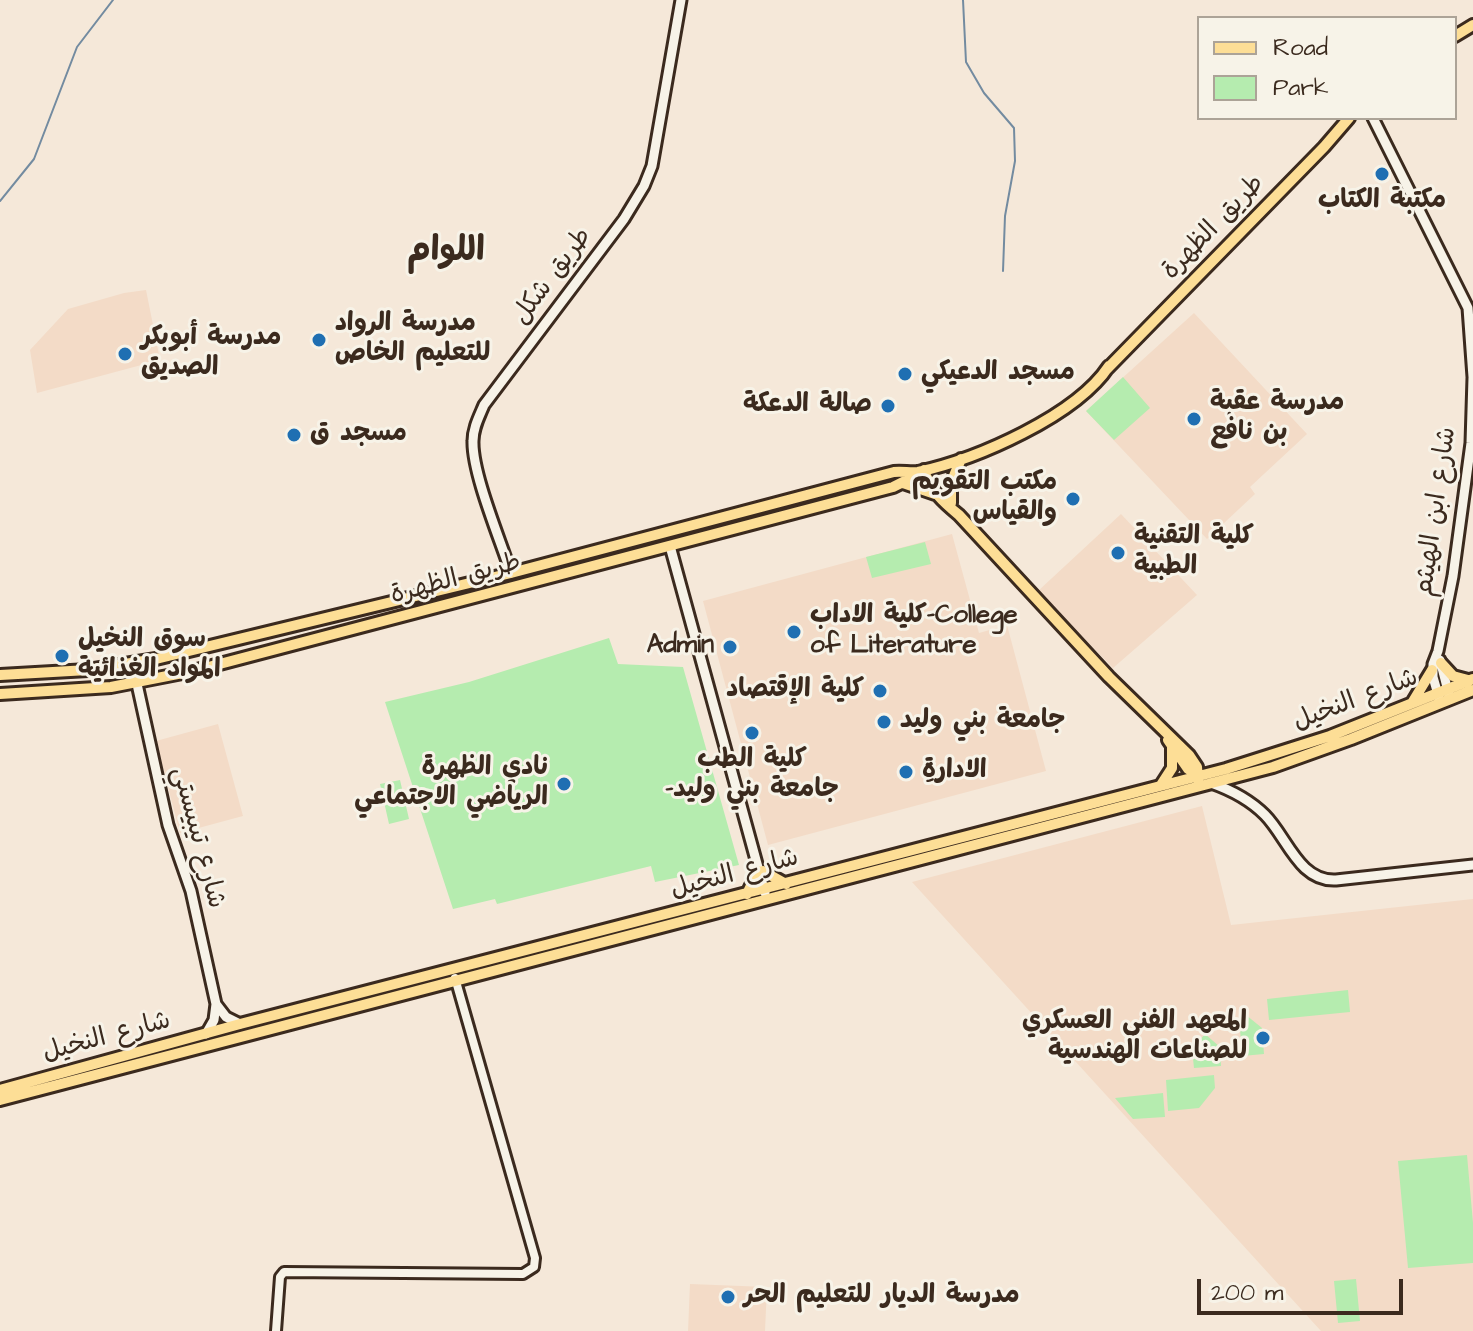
<!DOCTYPE html>
<meta charset="utf-8">
<style>
body{margin:0}
#map{position:relative;width:1473px;height:1331px;overflow:hidden;background:#f5e8d9;font-family:"Architects Daughter",sans-serif}
canvas{display:block}
.legend{position:absolute;left:1197px;top:16px;width:260px;height:104px;box-sizing:border-box;background:#f7f3e8;border:2px solid #aca397;margin:0;padding:10px 14px;list-style:none;font-size:24px;color:#3b2a1e}
.legend li{display:flex;align-items:center;gap:16px;height:40px}
.legend b{width:40px;border:2px solid #aca397}
.scale{position:absolute;left:1197px;top:1279px;width:206px;height:36px;box-sizing:border-box;border:4px solid #3b2a1e;border-top:0;padding-left:10px;font-size:24px;line-height:28px;white-space:nowrap;color:#3b2a1e;-webkit-text-stroke:6px #f7f3e8;paint-order:stroke}
</style>
<div id="map">
<canvas width="1473" height="1331"></canvas>
<ul class="legend">
<li><b style="height:10px;background:#fdde96"></b>Road</li>
<li><b style="height:22px;background:#b5ecaf"></b>Park</li>
</ul>
<div class="scale">200 m</div>
</div>
<script>
const context = document.querySelector('canvas').getContext('2d');
context.lineJoin = 'round';
function fill(path, color) {
  context.fillStyle = color;
  context.fill(path, 'evenodd');
}
function stroke(path, color, width, dash) {
  context.strokeStyle = color;
  context.lineWidth = width;
  context.lineCap = dash ? 'butt' : 'round';
  context.setLineDash(dash || []);
  context.stroke(path);
}
function drawText(font, color, halo, rows, align = 'center') {
  context.font = font + ' "Architects Daughter","Playpen Sans Arabic",sans-serif';
  context.lineWidth = 6;
  context.setLineDash([]);
  context.textBaseline = 'middle';
  context.strokeStyle = halo;
  context.fillStyle = color;
  for (const [text, x, y, turn = 0] of rows) {
    context.save();
    context.translate(x, y);
    context.rotate((+turn || 0) * Math.PI / 180);
    context.textAlign = isNaN(turn) ? turn : align;
    if (halo) context.strokeText(text, 0, 0);
    context.fillText(text, 0, 0);
    context.restore();
  }
}
const built = new Path2D(`
 M146 290 160 360 37 393 30 350 68 309 124 293Z
 M1194 313 1307 434 1250 487 1255 494 1207 539 1086 411Z
 M1121 514 1197 595 1113 668 1038 591Z
 M952 534 979 633 1007 625 1046 771 768 845 703 601Z
 M218 724 243 816 180 833 156 741Z
 M1202 806 1231 925 1473 899V1331H1321L912 882Z
 M690 1284 767 1287 765 1331H688Z`);
const green = new Path2D(`
 M1123 377 1150 408 1114 440 1086 411Z
 M925 542 931 564 872 578 866 557Z
 M609 638 618 664 683 667 739 865 655 882 651 866 497 904 495 899 453 909 385 702 469 682Z
 M400 780 409 819 389 824 380 784Z
 M1348 990 1350 1012 1269 1020 1267 999Z
 M1239 1015H1246L1262 1028 1264 1054 1242 1056Z
 M1205 1034 1220 1047 1221 1066 1194 1068 1192 1049Z
 M1214 1075 1215 1088 1199 1108 1168 1111 1166 1080Z
 M1163 1093 1165 1117 1133 1119 1115 1098Z
 M1467 1155 1473 1223V1263L1408 1268 1398 1161Z
 M1356 1279 1360 1321 1338 1323 1334 1281Z`);
const stream = new Path2D(`
 M963 0 966 62 984 93 1014 128 1015 161 1005 216 1003 271
 M0 201 34 159 77 47 113 0`);
const tertiary = new Path2D(`
 M276 1331 280 1277 284 1272 523 1274 534 1267 535 1258 455 978`);
const secondary = new Path2D(`
 M1373 118 1468 308 1473 377
 M670 546 765 893
 M511 573C500 539 472 473 473 441 473 428 479 417 484 405L624 219 644 186 652 166 681 0
 M1440 660 1449 695
 M137 684 168 825 191 891 216 1004 214 1020 206 1034
 M1439 698 1433 677V664L1438 651 1453 576 1471 443 1473 378
 M1211 783C1231 790 1249 799 1265 815 1287 837 1299 882 1336 880L1473 865
 M216 1004 226 1017 240 1024`);
const primary = new Path2D(`
 M1455 36 1473 25
 M1106 370 1324 147 1349 118
 M924 470C930 490 943 502 959 515L1109 677 1189 755 1197 767 1198 779
 M903 483 935 494
 M951 503V483L961 459
 M1441 663 1453 676 1468 680
 M0 675 88 670 156 659 511 573 894 472C902 471 911 473 918 472 977 459 1076 416 1109 366
 M0 694 111 687 193 671 893 487 907 480 914 473
 M1412 703 1432 670
 M1168 740 1188 769 1198 776
 M1161 785 1172 768V747
 M763 871 786 884
 M747 894 758 871
 M0 1090 240 1024 1226 769 1330 736 1473 679
 M0 1100 1273 767 1351 739 1473 690`);
const markers = [
 [1382,174,8,"#1f6fb2"],
 [319,340,8,"#1f6fb2"],
 [125,354,8,"#1f6fb2"],
 [905,374,8,"#1f6fb2"],
 [888,406,8,"#1f6fb2"],
 [1194,419,8,"#1f6fb2"],
 [294,435,8,"#1f6fb2"],
 [1073,499,8,"#1f6fb2"],
 [1118,553,8,"#1f6fb2"],
 [794,632,8,"#1f6fb2"],
 [730,647,8,"#1f6fb2"],
 [62,656,8,"#1f6fb2"],
 [880,691,8,"#1f6fb2"],
 [884,722,8,"#1f6fb2"],
 [752,733,8,"#1f6fb2"],
 [906,772,8,"#1f6fb2"],
 [564,784,8,"#1f6fb2"],
 [1263,1038,8,"#1f6fb2"],
 [728,1297,8,"#1f6fb2"]
];
const poiNames = [
 ["مكتبة الكتاب",1382,202,"center"],
 ["مدرسة الرواد",335,325],
 ["للتعليم الخاص",335,355],
 ["مدرسة أبوبكر",141,339],
 ["الصديق",141,369],
 ["مسجد الدعيكي",921,374],
 ["مدرسة عقبة",1210,404],
 ["بن نافع",1210,434],
 ["صالة الدعكة",872,406,"right"],
 ["مسجد ق",310,435],
 ["مكتب التقويم",1057,484,"right"],
 ["والقياس",1057,514,"right"],
 ["كلية التقنية",1134,538],
 ["الطبية",1134,568],
 ["كلية الاداب-College",810,617],
 ["of Literature",810,647],
 ["سوق النخيل",78,641],
 ["المواد الغذائية",78,671],
 ["Admin",714,647,"right"],
 ["كلية الإقتصاد",864,691,"right"],
 ["جامعة بني وليد",900,722],
 ["كلية الطب",752,761,"center"],
 ["-جامعة بني وليد",752,791,"center"],
 ["نادي الظهرة",548,769,"right"],
 ["الرياضي الاجتماعي",548,799,"right"],
 ["ِالادارة",922,772],
 ["المعهد الفني العسكري",1247,1023,"right"],
 ["للصناعات الهندسية",1247,1053,"right"],
 ["مدرسة الديار للتعليم الحر",744,1297]
];
const streetNames = [
 ["طريق الظهرة",1214,228,-46],
 ["طريق شكل",553,277,-53],
 ["شارع ابن الهيثم",1437,512,-82],
 ["طريق الظهرة",456,580,-15],
 ["شارع النخيل",1356,701,-21],
 ["شارع تيبيستي",197,838,75],
 ["شارع النخيل",735,875,-15],
 ["شارع النخيل",107,1038,-15]
];
const districtNames = [
 ["اللوام",446,253]
];
fill(built, '#f3dbc7');
fill(green, '#b5ecaf');
stroke(stream, '#738ba0', 2);
stroke(tertiary, '#3b2a1e', 14);
stroke(secondary, '#3b2a1e', 15);
stroke(primary, '#3b2a1e', 16);
stroke(tertiary, '#f7f3e8', 8);
stroke(secondary, '#f7f3e8', 9);
stroke(primary, '#fdde96', 10);
for (const [x, y, r, color] of markers) {
  const dot = new Path2D();
  dot.arc(x, y, r, 0, 2 * Math.PI);
  context.fillStyle = color;
  context.fill(dot);
  stroke(dot, '#f7f3e8', 3);
}
drawText('bold 26px', '#3b2a1e', '#f7f3e8', poiNames, 'left');
drawText('26px', '#3b2a1e', '#f7f3e8', streetNames);
drawText('bold 34px', '#3b2a1e', '#f7f3e8', districtNames);
</script>
